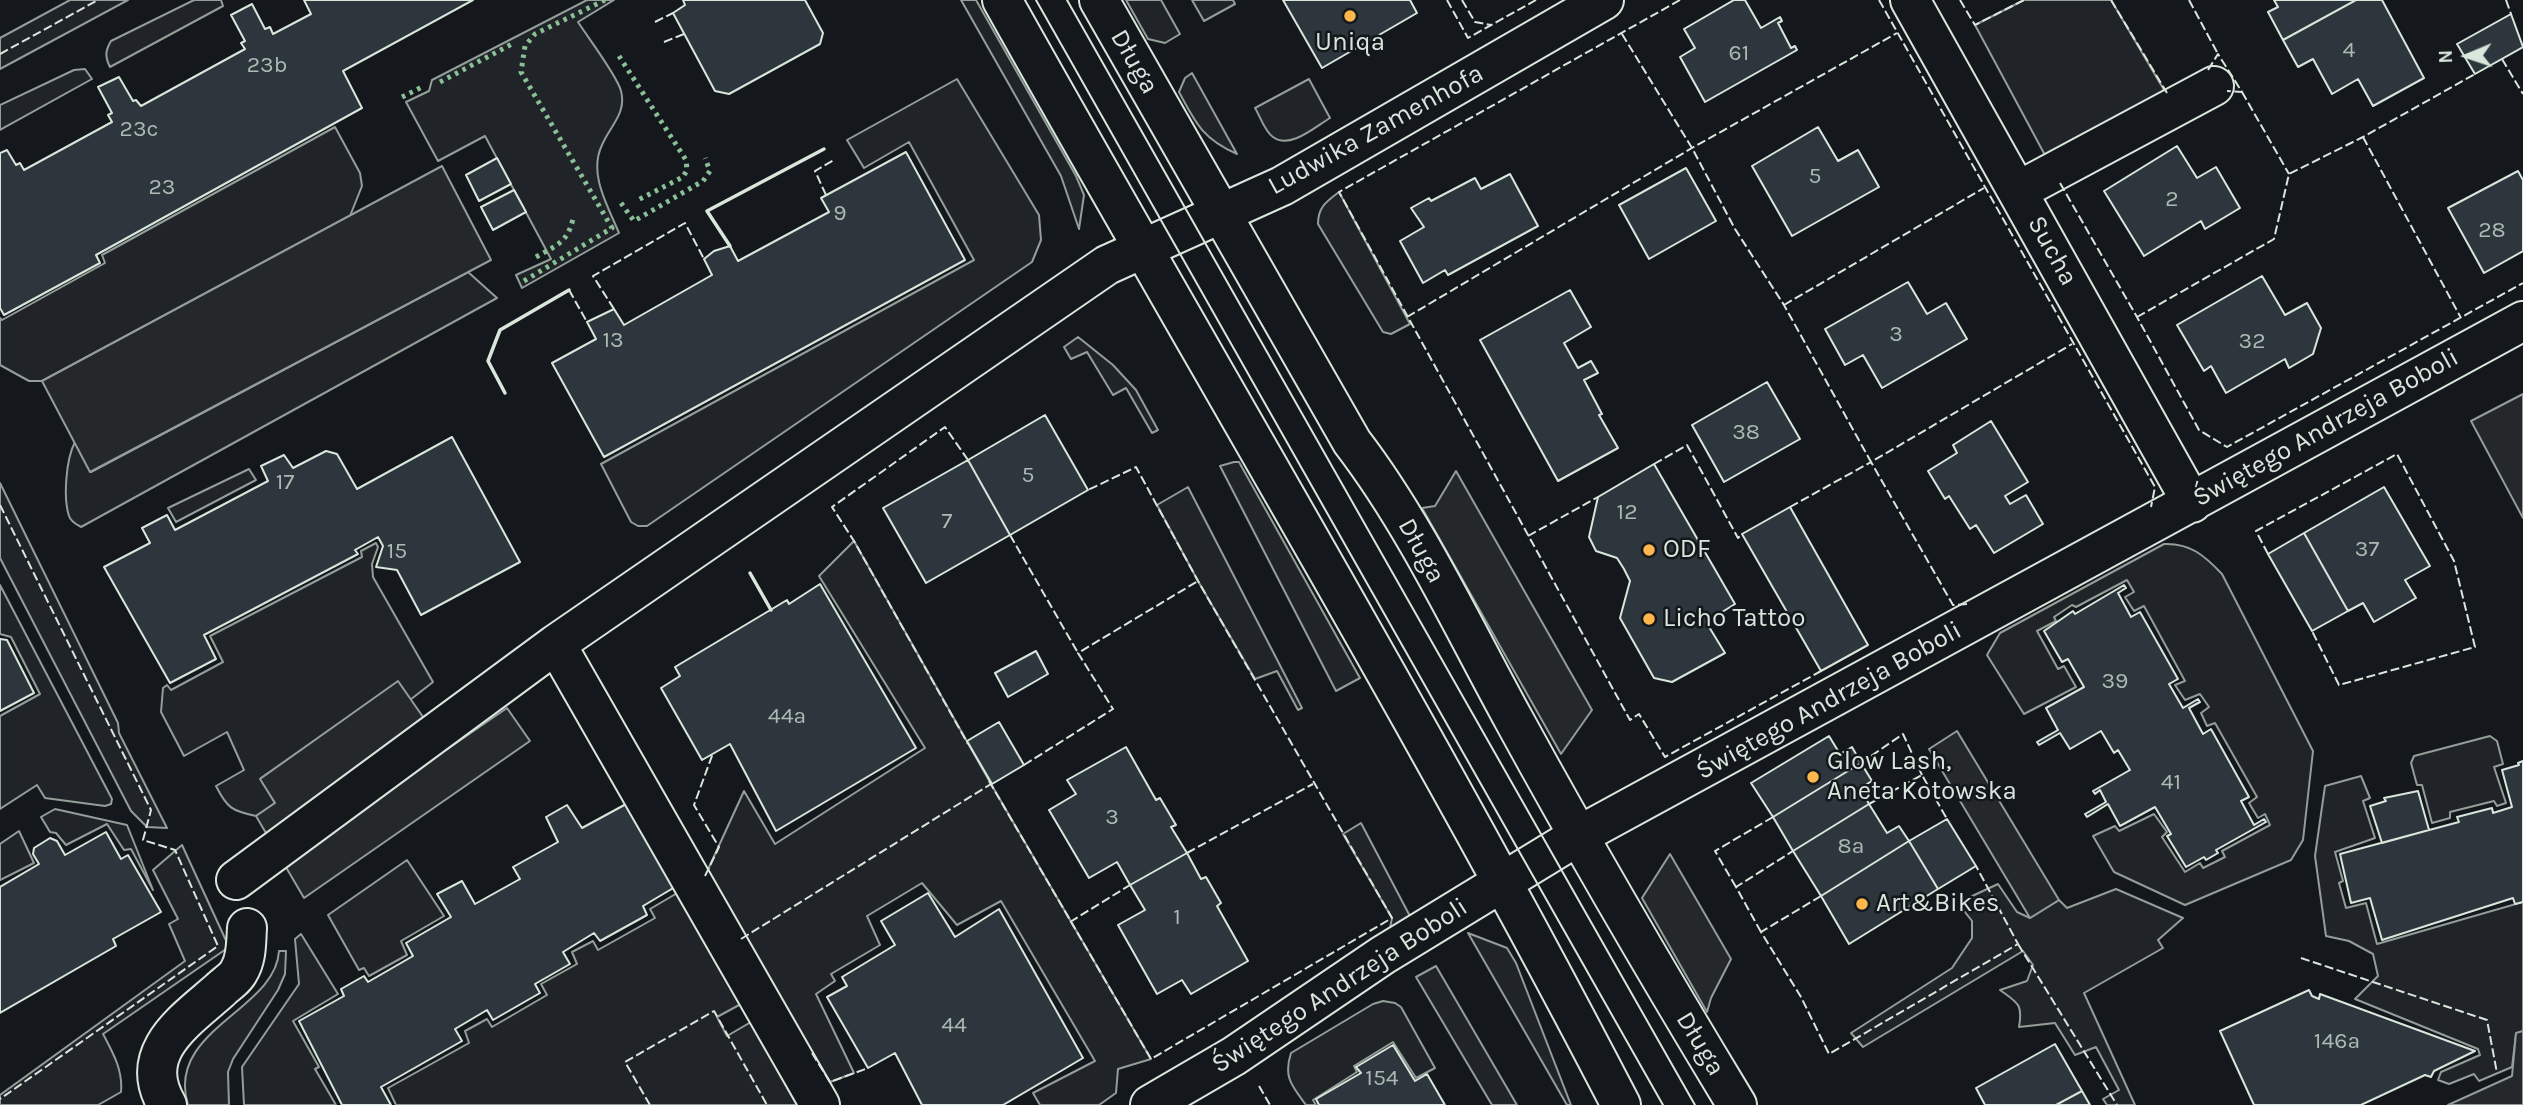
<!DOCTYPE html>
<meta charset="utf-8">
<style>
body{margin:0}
#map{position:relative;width:2523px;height:1105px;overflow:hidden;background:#14181c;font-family:Karla,sans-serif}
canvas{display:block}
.north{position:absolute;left:2432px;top:21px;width:70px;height:70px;-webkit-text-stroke:5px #14181c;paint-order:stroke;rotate:268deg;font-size:19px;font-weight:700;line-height:28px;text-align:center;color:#d8e6dc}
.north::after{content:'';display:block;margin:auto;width:24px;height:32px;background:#d8e6dc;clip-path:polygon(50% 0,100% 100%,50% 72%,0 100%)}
</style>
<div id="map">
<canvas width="2523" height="1105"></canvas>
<div class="north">N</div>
</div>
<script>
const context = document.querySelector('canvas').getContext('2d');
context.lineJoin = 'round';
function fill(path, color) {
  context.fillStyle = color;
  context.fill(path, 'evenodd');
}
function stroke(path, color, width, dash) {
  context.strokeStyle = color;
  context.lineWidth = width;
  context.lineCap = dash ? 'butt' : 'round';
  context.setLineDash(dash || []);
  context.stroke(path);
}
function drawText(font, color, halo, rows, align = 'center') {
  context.font = font + ' Karla,sans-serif';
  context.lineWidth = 5;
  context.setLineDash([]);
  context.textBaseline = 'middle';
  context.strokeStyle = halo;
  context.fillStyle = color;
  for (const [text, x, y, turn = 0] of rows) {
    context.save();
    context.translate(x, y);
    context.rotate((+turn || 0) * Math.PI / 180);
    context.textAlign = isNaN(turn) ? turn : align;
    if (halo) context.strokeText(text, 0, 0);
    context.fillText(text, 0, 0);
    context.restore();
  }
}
const green = new Path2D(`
 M70 0H128L0 69V38Z
 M194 0H221L223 6 110 67C105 57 105 51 111 41Z
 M587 0H614L578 22C587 36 618 77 621 91 627 113 610 126 602 145 588 174 608 206 619 233L522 288 516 275 551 259 485 136 438 161 406 102 429 91 432 80Z
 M961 0H976L1076 176 1084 195 1079 229 1061 176Z
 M1126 0H1161L1180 34 1165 43 1148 39Z
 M1192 0H1233L1235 4 1204 21Z
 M2024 0H2111L2167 95 2046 157 1975 25Z
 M85 69 92 79 0 130V105L74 70Z
 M1192 73 1237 154C1203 139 1196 124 1179 92L1185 78Z
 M957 79 1039 215 1041 240 1032 262 647 526H638L631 522 601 464 974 260 909 142 864 168 847 140Z
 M1309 79 1330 118C1316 126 1290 150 1273 137 1265 132 1260 116 1255 108Z
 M335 127 360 173 362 186 350 216 42 381H29L0 365V318L2 320 105 263 102 255Z
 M1339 192 1410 324 1391 334 1383 332 1318 224C1318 207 1326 202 1339 192Z
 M468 272 497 298 81 527C76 524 71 522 69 516 63 498 66 459 75 442L91 472Z
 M1078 337 1113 365 1136 390 1158 430 1152 433 1126 388 1113 395 1087 352 1071 359 1064 347Z
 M1234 462H1239L1360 678 1336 691 1220 466Z
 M249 469 256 480 176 522 168 508Z
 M0 483 118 723 119 733 167 828 147 827 131 811 0 558Z
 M1188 487 1302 708 1298 710 1277 671 1255 679 1198 581 1157 505Z
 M854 541 991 784 1151 1059 1118 1069 1116 1093 1099 1105H1040L1033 1093 1095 1061 1001 901 957 925 922 883 867 916 880 945 831 974 835 981 816 994 854 1073 830 1082 705 876 744 791 775 844 925 748 819 576Z
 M376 543 378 547 372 564 373 577 433 682 410 700 398 682 261 778 275 803 256 816C232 811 227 808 216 786L244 770 227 732 184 756 161 712 163 688 167 685 171 690 223 662 210 636 362 557 361 551Z
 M2164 544C2190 543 2204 555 2222 574L2313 751 2303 840 2291 860 2185 905 2114 872 2093 836 2115 826 2119 831 2154 814 2167 832 2162 837 2185 872 2200 863 2203 868 2225 857 2222 851 2270 825 2265 814 2258 818 2249 803 2257 797 2215 723 2207 726 2201 713 2209 707 2200 694 2185 700 2175 685 2185 681 2144 606 2134 611 2125 597 2134 592 2127 580 2076 607 2072 605 2054 617 2056 621 2037 631 2058 669 2064 666 2076 687 2024 714 1987 655 2000 633Z
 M0 585 112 799 111 804 105 806 45 798 37 785 0 809V716L40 694 11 637 0 634Z
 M2490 736 2497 741 2503 764 2494 767 2506 803 2497 806 2494 801 2450 812V818L2432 823 2422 785H2417L2411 763 2414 756Z
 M2361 776 2370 798 2363 801 2375 838 2335 852 2343 881 2339 883 2346 908 2366 903 2377 944 2523 902V1031L2516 1034 2512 1067 2479 1081 2474 1074 2449 1084 2438 1080 2441 1072 2480 1055 2478 1049 2355 999 2378 976 2373 954 2349 941 2326 936 2315 856 2325 786Z
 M55 809 127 825 153 890 131 849 124 850 107 824 66 845 56 833 50 832 41 817Z
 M1361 823 1412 920 1389 933 1392 918 1343 834Z
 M19 831 34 863 0 880V844Z
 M182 845 229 947 103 1034C113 1053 123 1070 121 1092L98 1105H0V1095L185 961 169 924 178 919 153 870Z
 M407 860 444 916 401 941 407 955 369 976 364 968 359 970 328 915Z
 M1998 884 2017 912 2030 918 2059 900 2067 908 2116 889 2183 918 2158 940 2163 948 2084 993 2135 1105H2107L2103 1099 2119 1090 2096 1047 2075 1055 2055 1023 2019 1027C2023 1004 2018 1003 2000 990L2027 981 2033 965 2023 951 1863 1047 1851 1033 1952 968 1972 938V921L1961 907 1970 897Z
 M679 892 741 1004 717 1017 727 1036 751 1022 797 1105H396L388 1088 469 1043 465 1031 487 1019 492 1027 547 995 541 984 577 964 572 952 593 941 598 950 655 918 650 909Z
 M1468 933 1507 948 1516 963 1571 1105H1567Z
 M301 934 338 994 293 1021 319 1067 315 1069 336 1105H244L242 1067 299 984 295 939Z
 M279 951H286L285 974 278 990 233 1059 228 1072 229 1105H188C165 1030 276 1010 279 951Z
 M1436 966 1517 1105H1492L1416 977Z
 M1383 1001 1395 1003 1401 1007 1435 1068 1416 1078 1393 1042 1354 1066 1357 1072 1313 1100 1316 1105H1306C1292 1086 1283 1077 1291 1053L1373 1004Z`);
const parking = new Path2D(`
 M442 166 491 260 90 472 42 381Z
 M2523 394V518L2471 421Z
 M1456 471 1592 710 1561 754 1422 508 1435 506Z
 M398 681 446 750 507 708 530 741 304 898 256 816 275 803 260 779Z
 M1957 731 2059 900 2030 918 1929 749Z
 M1670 854 1731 959 1711 998 1707 1012 1642 898Z
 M2523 1031V1105H2448L2512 1076 2516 1033Z`);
const building = new Path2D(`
 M304 0H473L343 71 362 108 96 255 100 263 4 315 0 308V153L7 150 16 165 20 163 24 170 112 122 108 115 112 113 98 87 119 77 133 101 136 100 141 106 245 49 241 43 245 41 231 15 252 4 265 29 270 27 273 34 311 14Z
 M683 0H805L823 33 820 44 729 94 715 91 673 13 685 5Z
 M1283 0H1410L1417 13 1322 68Z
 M1734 0H1745L1761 28 1780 17 1782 21 1778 23 1791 48 1795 46 1797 50 1705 102 1680 57 1695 48 1684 29Z
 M2274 0H2356L2283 40 2268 12 2278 7Z
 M2356 0H2382L2424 78 2373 106 2358 79 2332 94 2313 59 2298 67 2283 40Z
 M2511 14 2523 47 2475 74 2457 44Z
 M1818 127 1838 161 1858 150 1879 187 1792 236 1752 166Z
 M2177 146 2197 178 2216 167 2240 208 2205 229 2201 221 2144 256 2104 191Z
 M906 152 965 260 604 457 552 363 596 339 587 322 614 309 624 325 712 275 704 259 714 251 730 246 738 261 829 212 821 198Z
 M497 158 511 184 479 201 466 175Z
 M1686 168 1716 221 1649 259 1619 205Z
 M2518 171 2523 180V251L2484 273 2448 208Z
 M1510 174 1538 226 1448 275 1445 270 1423 283 1400 241 1424 227 1411 208 1429 198 1431 201 1475 178 1481 189Z
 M514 190 526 212 493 230 481 207Z
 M2262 276 2285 315 2307 303 2321 328 2313 354 2289 368 2285 359 2226 393 2211 366 2204 371 2177 325Z
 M1908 282 1927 314 1946 303 1967 339 1882 388 1863 355 1845 365 1825 329Z
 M1570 290 1591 327 1564 343 1578 368 1591 361 1598 373 1584 380 1602 414 1599 415 1618 448 1558 481 1480 340Z
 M1767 382 1800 439 1724 482 1692 425Z
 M1045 415 1088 490 1010 535 968 460Z
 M1991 421 2028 482 2005 496 2010 504 2026 495 2043 524 1994 553 1976 525 1970 529 1949 496 1945 499 1928 471 1957 453 1953 445Z
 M452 437 520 562 421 615 397 570 376 567 383 546 378 537 355 550 358 554 204 635 216 659 170 683 104 567 150 543 142 528 167 515 175 530 268 481 261 466 284 455 293 468 326 451 337 454 357 489Z
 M968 460 1010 535 926 583 883 508Z
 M1654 464 1735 604 1706 622 1725 653 1672 682 1654 678 1620 618 1630 581 1624 569 1617 558 1596 551 1589 537 1598 497Z
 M2384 487 2430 566 2405 580 2416 598 2374 622 2363 603 2348 611 2304 533Z
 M1790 507 1868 645 1821 671 1742 534Z
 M2304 533 2348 611 2312 631 2268 554Z
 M820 584 916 748 776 831 730 744 702 760 661 688 680 676 675 667 787 600 789 604Z
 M2124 585 2126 588 2118 593 2131 617 2140 612 2178 679 2169 684 2183 708 2198 699 2200 702 2189 708 2203 734 2211 729 2249 797 2241 801 2254 825 2264 819 2266 822 2216 850 2218 853 2206 860 2204 857 2186 867 2167 836 2171 834 2155 807 2120 826 2108 804 2087 817 2085 814 2106 802 2100 790 2095 794 2093 791 2130 770 2118 750 2114 753 2101 731 2070 749 2060 733 2039 745 2037 742 2058 730 2046 708 2084 687 2068 659 2062 662 2044 631 2073 611 2075 614Z
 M0 639 7 640 34 693 0 711Z
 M1036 651 1048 674 1008 697 995 673Z
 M999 722 1024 765 992 784 967 741Z
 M1829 736 1840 754 1852 747 1861 763 1773 817 1751 783Z
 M1126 747 1156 800 1160 798 1176 825 1171 827 1187 853 1130 885 1117 862 1089 878 1049 810 1076 794 1067 780Z
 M2523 761V902L2515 904 2513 898 2382 940 2370 898 2351 903 2340 854 2459 822 2457 817 2492 808 2493 813 2512 807 2502 770 2519 765 2518 763Z
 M1861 763 1872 781 1860 788 1869 804 1793 851 1773 817Z
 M2418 791 2429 830 2382 843 2370 806 2386 801 2384 798Z
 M628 803 675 887 643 906 647 915 600 941 594 933 563 952 570 964 535 984 540 993 493 1020 487 1010 455 1029 462 1041 381 1087 391 1105H342L299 1021 344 996 341 989 364 976 368 982 413 956 406 943 451 917 437 894 462 881 475 904 520 879 513 867 558 842 546 817 567 805 582 828Z
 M1869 804 1887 833 1899 826 1909 841 1821 896 1793 851Z
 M1947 819 1976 866 1938 889 1909 841Z
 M106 832 121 859 128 855 161 912 113 939 116 946 0 1013V887L39 864 33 854 34 848 50 838 57 841 65 855Z
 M1909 841 1938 889 1849 944 1821 896Z
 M1187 853 1201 879 1206 877 1221 903 1217 906 1248 961 1191 994 1182 980 1157 994 1118 925 1145 910 1130 885Z
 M928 893 955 937 999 909 1083 1058 1003 1105H922L895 1053 868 1068 827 997 847 986 842 977 895 945 881 921Z
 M2309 990 2312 996 2319 999 2320 994 2475 1051 2434 1071 2431 1077 2425 1075 2361 1105H2254L2220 1031Z
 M2055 1044 2082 1091 2056 1105H1985L1976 1088Z
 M1393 1045 1415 1081 1427 1074 1445 1105H1319L1316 1099 1361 1073 1356 1067Z
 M2082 1091 2090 1105H2056Z`);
const street = new Path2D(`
 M1910 0 2192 503
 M2018 191 2214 86
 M556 644 820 1105
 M236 880 556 644 1107 265 1282 186 1604 0
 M167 1105C136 1052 185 1021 220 990 226 984 236 978 239 971 247 958 246 942 247 928
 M1150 1105 1234 1056 1383 955 1578 836 2523 321`);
const secondary = new Path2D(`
 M1002 0C1208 368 1427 730 1621 1105
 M1099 0 1352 442C1415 524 1464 629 1514 720 1585 850 1660 978 1737 1105`);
const tram = new Path2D(`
 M1036 0 1663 1105
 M1067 0 1695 1105`);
const hedge = new Path2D(`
 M619 56 686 160 687 170 683 177 636 201
 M440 82 512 44
 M402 97 422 87
 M621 203 634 221 703 181 710 171 705 158
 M536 257C557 245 567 243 573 219
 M524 281 612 228 521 72 525 46 535 34 605 0`);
const fence = new Path2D(`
 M1447 0 1468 38 1536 0
 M1462 0 1475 22 1491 25
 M1680 0 1339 192 1630 720 1639 714 1665 757 1821 671
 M1879 0 2155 487 2151 507
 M1960 0 1975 25 2024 0
 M2111 0 2167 93
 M2189 0 2218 54
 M2506 0 2511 14
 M655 22 673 13
 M1622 34 1692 148 1735 229 1784 305 1871 462 2072 344
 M664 42 684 34
 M0 54 98 0
 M2502 59 2523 94
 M2208 70 2218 54 2242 92 2227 91
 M2242 92 2289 174
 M2363 137 2461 318
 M2060 183 2137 317 2199 430 2227 447 2523 283
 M826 195 815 171 834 160
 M569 290 587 322
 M1784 305 1984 188
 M614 309 593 276 685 223 704 259
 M1407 317 1692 148 1897 33
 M2137 317 2274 239 2289 174 2363 137 2475 74
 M968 460 945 427 832 507 854 541 968 744
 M1654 464 1687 445 1738 538 1742 534
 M0 505 151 810 143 840 175 850 218 946 0 1099
 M1790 507 1871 462 1953 605 1968 604
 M1010 535 1078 653
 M1528 536 1598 497
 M2268 554 2256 531 2397 454 2454 561 2475 647 2339 685 2312 631
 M1861 763 1903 734 1922 775
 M1024 765 1113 709 1078 653 1198 581
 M989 781 1151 1059 1392 918 1198 581 1136 467 1088 490
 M1869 804 1922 775 1947 819
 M1187 853 1313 784
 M705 876 719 847 694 805 713 753
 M1736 887 1715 851 1773 817
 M1821 896 1761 932 1801 997 1829 1054 2018 944 1976 866
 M1070 922 1130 885
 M1761 932 1736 887 1793 851
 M741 939 991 784
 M2018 944 2117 1105
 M2301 958 2487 1020 2497 1073
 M812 1053 830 1082 868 1068
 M1259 1086 1270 1105
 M650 1105 625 1062 714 1011 767 1105`);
const wall = new Path2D(`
 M730 246 707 211 824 149
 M505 393 488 361 500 330 569 290
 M750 573 771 610`);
const markers = [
 [1350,16,7,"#ffb74d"],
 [1649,550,7,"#ffb74d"],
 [1649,619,7,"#ffb74d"],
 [1813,777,7,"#ffb74d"],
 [1862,904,7,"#ffb74d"]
];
const numberNames = [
 ["4",2349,50],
 ["61",1739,53],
 ["23b",267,65],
 ["23c",139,129],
 ["5",1815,176],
 ["23",162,187],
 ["2",2172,199],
 ["9",840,213],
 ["28",2492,230],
 ["3",1896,334],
 ["13",613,340],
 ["32",2252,341],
 ["38",1746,432],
 ["5",1028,475],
 ["17",285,482],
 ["12",1627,512],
 ["7",947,521],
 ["37",2367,549],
 ["15",397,551],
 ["39",2115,681],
 ["44a",787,716],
 ["41",2171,782],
 ["3",1112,817],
 ["8a",1851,846],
 ["1",1177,917],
 ["44",954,1025],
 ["146a",2337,1041],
 ["154",1382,1078]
];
const poiNames = [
 ["Uniqa",1350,43,"center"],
 ["ODF",1663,550],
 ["Licho Tattoo",1663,619],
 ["Glow Lash,",1827,762],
 ["Aneta Kotowska",1827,792],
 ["Art&Bikes",1876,904]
];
const streetNames = [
 ["Długa",1134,62,60],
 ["Ludwika Zamenhofa",1376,130,-29],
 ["Sucha",2052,251,61],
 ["Świętego Andrzeja Boboli",2326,428,-29],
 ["Długa",1421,551,61],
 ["Świętego Andrzeja Boboli",1829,701,-29],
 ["Świętego Andrzeja Boboli",1340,986,-33],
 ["Długa",1700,1044,59]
];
fill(green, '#202428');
stroke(green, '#939e99', 2);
fill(parking, '#24282b');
stroke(parking, '#939e99', 2);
fill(building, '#2c363c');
stroke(building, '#d8e6dc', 2);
stroke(street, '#d8e6dc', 42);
stroke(secondary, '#d8e6dc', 42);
stroke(street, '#14181c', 38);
stroke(secondary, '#14181c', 38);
stroke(tram, '#d8e6dc', 2);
stroke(hedge, '#8ac095', 5, [3.5, 5]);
stroke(fence, '#d8e6dc', 2, [9, 3.5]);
stroke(wall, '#d8e6dc', 3.5);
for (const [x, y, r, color] of markers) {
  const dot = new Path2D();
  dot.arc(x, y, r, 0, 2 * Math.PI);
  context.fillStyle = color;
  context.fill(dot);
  stroke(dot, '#14181c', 2.5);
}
drawText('23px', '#adbab4', null, numberNames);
drawText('26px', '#d8e6dc', '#14181c', poiNames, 'left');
drawText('26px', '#d8e6dc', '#14181c', streetNames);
</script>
